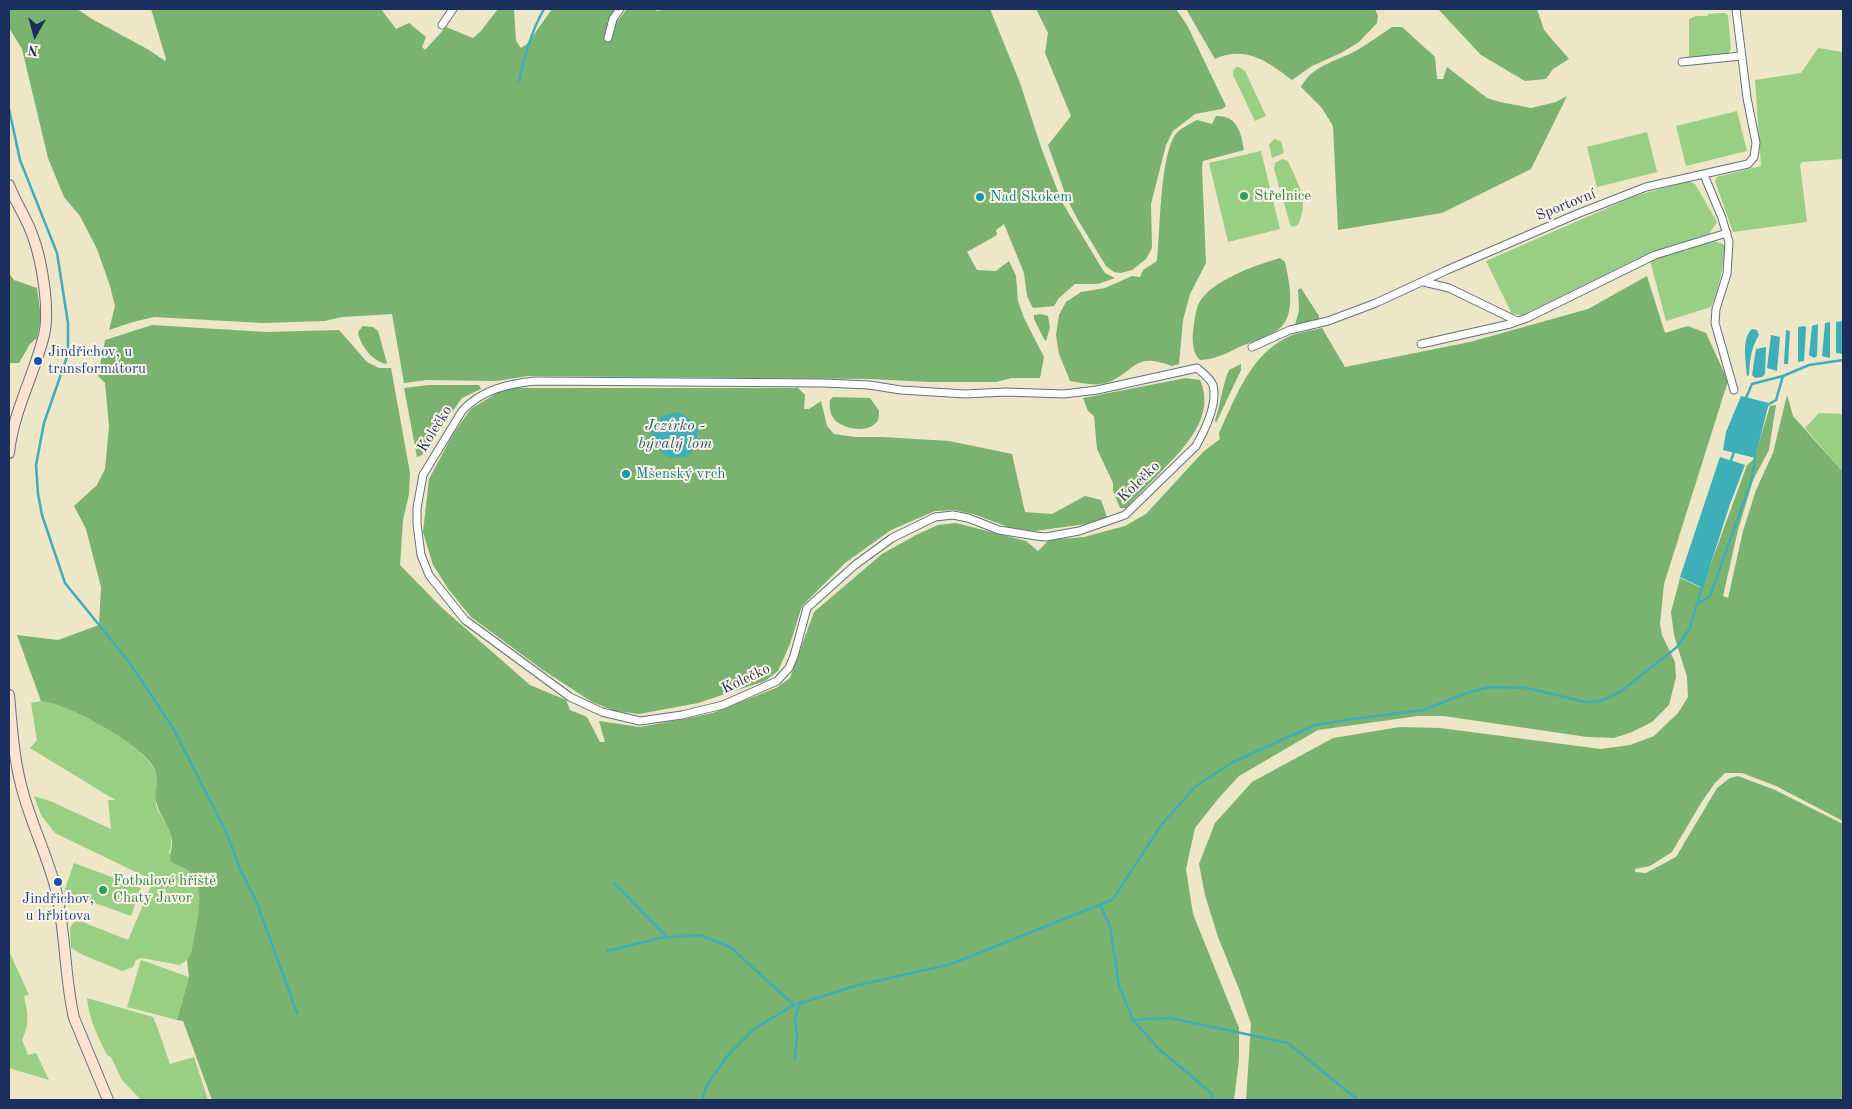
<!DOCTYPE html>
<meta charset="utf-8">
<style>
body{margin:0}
#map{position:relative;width:1852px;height:1109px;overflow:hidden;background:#ede6c7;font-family:"Old Standard TT",serif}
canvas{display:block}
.frame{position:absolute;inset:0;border:10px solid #1b2f5e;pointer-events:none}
.north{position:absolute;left:10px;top:10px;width:50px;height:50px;-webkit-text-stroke:4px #fcf5e5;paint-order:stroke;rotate:187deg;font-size:14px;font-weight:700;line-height:20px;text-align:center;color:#1b2f5e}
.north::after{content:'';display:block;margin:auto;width:18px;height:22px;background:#1b2f5e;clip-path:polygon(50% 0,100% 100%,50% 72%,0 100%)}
</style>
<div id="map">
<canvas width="1852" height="1109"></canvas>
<div class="frame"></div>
<div class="north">N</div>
</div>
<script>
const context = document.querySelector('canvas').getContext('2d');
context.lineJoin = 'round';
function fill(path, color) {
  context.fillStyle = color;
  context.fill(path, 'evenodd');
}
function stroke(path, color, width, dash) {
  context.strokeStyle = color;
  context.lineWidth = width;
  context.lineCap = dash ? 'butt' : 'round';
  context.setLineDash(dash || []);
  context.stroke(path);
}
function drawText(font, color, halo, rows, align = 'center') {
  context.font = font + ' "Old Standard TT",serif';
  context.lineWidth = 4;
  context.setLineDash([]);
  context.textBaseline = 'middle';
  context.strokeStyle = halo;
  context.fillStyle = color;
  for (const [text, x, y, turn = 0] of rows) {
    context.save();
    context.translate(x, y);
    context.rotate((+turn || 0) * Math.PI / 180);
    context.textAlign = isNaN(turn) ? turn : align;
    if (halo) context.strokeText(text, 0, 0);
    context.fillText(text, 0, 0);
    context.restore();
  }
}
const green = new Path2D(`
 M1724 13 1728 15 1731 49 1729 53 1689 58V19L1696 16H1707L1709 14Z
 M1818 48 1843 52V159L1802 162 1800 165 1807 222 1733 232 1715 181 1717 177 1761 166 1755 80 1801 73Z
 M1236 67H1239L1245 71 1266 116 1255 121 1233 75V71Z
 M1737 111 1747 151 1686 166 1676 126Z
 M1647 132 1657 172 1597 187 1587 147Z
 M1274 139 1281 141 1284 153 1272 158 1269 145Z
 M1261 151 1280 229 1228 242 1209 163Z
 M1282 159 1288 161C1296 180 1309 199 1300 220 1298 225 1297 226 1292 227L1290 224 1274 169 1275 163Z
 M1689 181 1695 184 1717 222 1709 234 1657 250 1637 259 1523 315 1512 314 1486 261 1635 196Z
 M1714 241 1725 245C1723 267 1720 286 1711 307L1666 321 1650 260 1676 251H1687L1688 248Z
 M1819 413 1843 414V472L1805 428Z
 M41 701C65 701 144 746 154 769 161 784 152 797 158 810 166 826 176 833 169 853 176 859 184 864 190 871 209 894 195 928 191 955L186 961 179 965 142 958 136 960 133 967 122 971 83 955 71 948 70 928 74 922 80 921 128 940 152 884 149 879 144 876 55 833 41 815 34 796 50 801 111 829 108 800H115L30 748 37 740 31 703Z
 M74 863 141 888 131 916 64 892Z
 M9 951 29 995 24 996C28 1015 30 1022 22 1040L28 1055 36 1053 49 1080 9 1068Z
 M141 960 189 977 177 1020 127 1007Z
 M87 998 153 1017C160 1032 164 1048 170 1064L194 1057 208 1100H141L122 1080 111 1057 107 1055C98 1036 89 1020 87 998Z`);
const forest = new Path2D(`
 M9 9H77L92 19 149 50 165 61 166 59 151 9H381L396 29 409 23 426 37 422 47 425 50 446 27 473 38 481 31 498 9H514L516 41 521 48 528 43 552 9H615L607 22 616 23 627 9H655L657 11 668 9H990L1020 83 1042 150 1062 202 1101 267 1105 273 1115 278 1098 284H1075L1059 298 1054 306 1033 308 1027 296 1024 273 1004 224 996 230 997 235 967 252 977 270 996 271 1009 261 1016 276 1018 301 1024 318 1044 357 1040 378H1012L996 382H930L870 379 528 376 496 381 427 380 404 383 392 314 342 317 325 321 263 323 154 317 133 322 109 330 115 306 110 286 97 249 80 216 64 197 48 158 22 49 9 28Z
 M1036 9H1176L1187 25 1226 106 1222 109 1195 114 1173 131 1166 145 1151 204 1152 248 1146 259 1132 270 1121 273 1114 272 1106 266 1078 220 1067 199 1048 145 1071 116 1045 53 1048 33Z
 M1186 9H1375L1378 16 1377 23 1359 42 1341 53 1312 66 1292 80C1268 62 1246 45 1215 59Z
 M1438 9H1537L1544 30 1569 59 1553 69 1546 79 1525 81 1481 55Z
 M1392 27H1402L1435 57 1437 79H1443L1447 67 1487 98 1500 102 1531 108 1556 102 1567 96 1531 169 1442 213 1338 230 1333 126 1322 108 1301 87C1313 64 1339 61 1359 49 1371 42 1381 34 1392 27Z
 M1216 116C1237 115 1241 132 1244 150L1203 161 1202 167 1206 263 1190 294 1183 320 1179 364 1172 366C1134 352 1138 369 1109 382 1097 387 1082 383 1070 381L1059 354 1056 335 1059 315 1066 302 1081 292 1105 288 1132 276 1140 277 1143 270 1157 261C1160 231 1160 158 1175 135 1180 128 1190 124 1197 120L1212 124Z
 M1280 258 1285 262C1289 281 1297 315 1279 329 1269 336 1255 341 1244 345 1230 351 1216 360 1200 360 1193 354 1192 341 1193 332 1194 323 1195 314 1198 305 1209 281 1256 265 1280 258Z
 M9 273 14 280 37 288 41 317 37 338 30 344 19 363H9Z
 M1647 276 1665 333 1688 326 1706 333 1728 381 1664 584 1660 624 1662 635 1675 662 1676 677 1669 705 1652 722 1632 732 1614 738 1587 737 1444 716H1418L1318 730 1239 776 1218 799 1195 828 1186 869 1193 914 1239 1028V1060L1234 1100H212L183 1021 177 1020 189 977 187 960 191 954C194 933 209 887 189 871 184 867 176 865 171 862 169 853 173 846 172 840 170 826 159 815 156 801 154 789 160 782 154 768 143 745 65 702 41 701L17 635 58 640 99 625 101 587 86 529 74 506 97 485 105 469 109 426 105 383 98 376 105 340 152 325 266 332 339 330 367 362 379 368H391L410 473 409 494 403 520 400 565 441 607 530 685 566 700 570 710 587 717 600 742H605L599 721 640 727 684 719 713 713 776 688 790 678 814 612 882 554 916 535 938 525 956 523 1026 541 1038 551 1049 540 1084 537 1125 526 1146 514 1203 452 1220 439 1219 433C1236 397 1250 355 1288 337 1298 332 1311 331 1322 328L1345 367 1470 342 1588 309Z
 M1301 288 1319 316V319L1295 325 1299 311 1298 290Z
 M1041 314 1048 316 1050 328 1046 341 1044 339 1034 319V315Z
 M363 326 373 327 378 331 387 363 386 364C372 361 360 345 358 332Z
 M1241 364V370L1216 423 1215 420C1221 403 1222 386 1229 370Z
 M1186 378 1200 380C1217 418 1181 451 1158 475 1147 486 1136 497 1126 508H1120L1113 491V483L1097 449 1094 416 1088 411 1083 398Z
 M429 385H479L481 389 462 398 422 455 417 457 404 388Z
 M505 388H798L805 395 804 409H809L821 401 827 426 834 434 855 437H882L949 441 1012 454 1025 512 1052 514 1085 496 1101 500 1107 517 1086 524 1035 531 1011 528 973 514 954 510 935 511 891 530 845 563 802 606 790 644 778 671 765 681 698 703 639 714 615 711 592 702 543 670 471 617 449 590 433 565 423 532 429 479 453 434 471 409Z
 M1787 395 1793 416 1843 472V821L1776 786 1755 778 1742 773H1725L1715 783 1701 803 1672 852 1650 866 1635 869V872L1646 873 1676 857 1717 788 1730 778 1738 776 1775 790 1843 824V1100H1246L1251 1024 1239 989 1218 937 1205 895 1199 864 1215 823 1252 782 1333 738 1400 727 1440 728 1601 749 1630 745 1654 736 1678 713 1688 697 1687 677 1674 635 1671 612 1680 578 1702 588 1747 465 1754 459 1770 406 1776 405 1769 450 1753 480 1738 530 1723 596 1728 598 1743 531 1756 490 1773 453Z
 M833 397 870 398 879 411C879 414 879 417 878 420 871 434 843 430 834 419 830 413 829 407 830 400Z`);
const water = new Path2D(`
 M1843 321V354L1836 353V322Z
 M1830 322V358L1822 356 1825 323Z
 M1818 324 1817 356 1814 358 1809 355 1812 326Z
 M1805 326 1806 328 1804 361 1798 362V327Z
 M1752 329 1757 330 1759 335C1751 348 1750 359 1749 375L1747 376C1746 362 1741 339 1752 329Z
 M1786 330 1790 331 1788 364H1784Z
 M1771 335 1780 337 1777 371 1767 368Z
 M1766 347 1765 374 1762 377 1755 378 1752 375 1756 349Z
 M1741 396 1769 403 1755 458 1723 450 1726 432Z
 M678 412 689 418 698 428 697 439 689 456C667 460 664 457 651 441V426L661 417Z
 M1720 457 1745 465 1730 504 1703 588 1680 577Z`);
const stream = new Path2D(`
 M519 81C525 55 531 32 544 9
 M9 109 20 160 57 253 68 323V354L44 423 36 465 38 494 42 515 65 583 129 662 173 728 226 832 241 871 257 903 297 1013
 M1745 400 1752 384 1783 376
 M1766 406 1776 400 1783 376 1809 365 1843 360
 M1730 463 1734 452
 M1699 603 1710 596 1752 479 1755 457
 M614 883 667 937
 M607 951 660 938 700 935 730 947 794 1005
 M1133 1020 1170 1018 1288 1043 1358 1100
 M795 1059 797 1036 795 1017 801 1002
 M702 1100 706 1087 728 1055 755 1028 794 1005 855 986 951 964 1099 905
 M1214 1100 1210 1092 1159 1049 1133 1020 1119 986 1110 926 1100 905 1113 899 1162 824 1196 786 1233 762 1315 725 1352 719 1424 710 1469 692 1491 687 1527 688 1585 702 1600 701 1620 692 1677 647 1690 628 1702 587`);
const street = new Path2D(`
 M442 25 453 9
 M608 38 613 19 620 9
 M1682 62 1741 56
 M1704 175 1722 218 1729 242 1727 274 1716 309 1715 323 1734 390
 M1424 282 1449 288 1517 321
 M1421 344 1510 324 1527 318 1655 255 1727 233
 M1252 347 1290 330 1328 321 1376 303 1447 270 1577 214 1646 187 1748 164 1754 157 1756 143 1747 98 1736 9
 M1197 368C1202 372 1210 378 1213 385 1218 404 1205 430 1196 446L1125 515 1079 531 1046 537 1036 536 999 530 968 518 953 515 935 517 892 538 855 565 807 608 794 656 789 668 777 681 723 705 682 715 640 721 602 712 570 697 465 620 429 575 421 555 417 524V508L423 475 462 411C481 390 507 384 535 381L824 383 869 385 901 390 965 394 1006 392 1064 394 1097 390Z`);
const secondary = new Path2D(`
 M9 185C15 202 26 217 32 234 42 260 51 313 43 339 33 377 13 413 9 453
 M9 695C12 729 14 763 24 796 33 827 47 856 55 886 66 930 64 975 74 1018L108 1100`);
const markers = [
 [1244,196,5,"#2e9e5b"],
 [980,197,5,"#0f9aa8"],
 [38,361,5,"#1a4fb4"],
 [626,474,5,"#0f9aa8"],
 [58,882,5,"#1a4fb4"],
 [103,890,5,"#2e9e5b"]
];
const leisureNames = [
 ["Střelnice",1254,196],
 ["Fotbalové hřiště",113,881],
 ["Chaty Javor",113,898]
];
const cultureNames = [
 ["Nad Skokem",990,197],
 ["Mšenský vrch",636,474]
];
const streetNames = [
 ["Sportovní",1566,205,-22],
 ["Kolečko",435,429,-58],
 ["Kolečko",1139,482,-44],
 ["Kolečko",746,679,-25]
];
const transitNames = [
 ["Jindřichov, u",48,352],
 ["transformátoru",48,369],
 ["Jindřichov,",58,899,"center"],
 ["u hřbitova",58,916,"center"]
];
const waterNames = [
 ["Jezírko -",675,426],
 ["bývalý lom",675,444]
];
fill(green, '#98cf82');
fill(forest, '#7ab270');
fill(water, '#3eaeb9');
stroke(stream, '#3eaeb9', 2.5);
stroke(street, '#646f83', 9);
stroke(secondary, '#646f83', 12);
stroke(street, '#fff', 7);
stroke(secondary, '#fde4d1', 10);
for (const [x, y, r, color] of markers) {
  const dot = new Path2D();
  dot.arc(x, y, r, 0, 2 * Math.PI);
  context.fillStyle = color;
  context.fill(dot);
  stroke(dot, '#fcf5e5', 2);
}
drawText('15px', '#27864d', '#fcf5e5', leisureNames, 'left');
drawText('15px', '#0d838f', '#fcf5e5', cultureNames, 'left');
drawText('15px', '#1b2f5e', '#fcf5e5', streetNames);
drawText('15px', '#164399', '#fcf5e5', transitNames, 'left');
drawText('italic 16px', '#275b7e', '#fcf5e5', waterNames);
</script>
